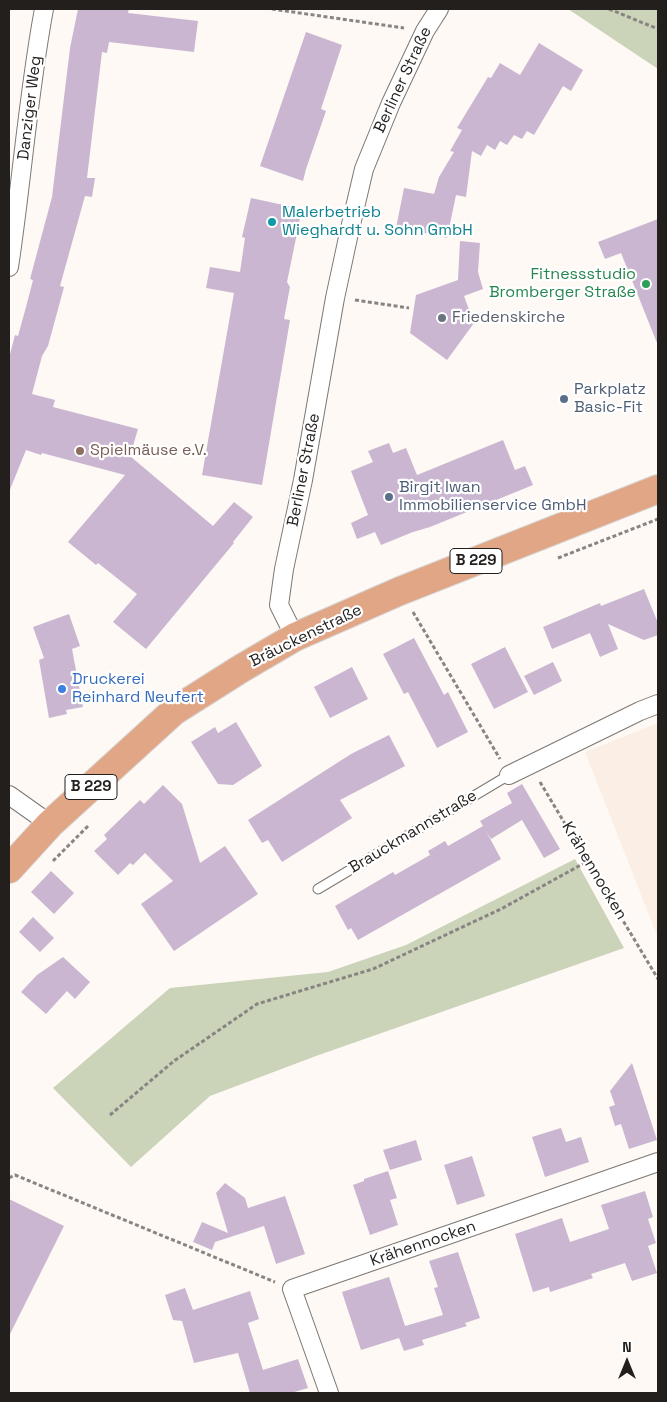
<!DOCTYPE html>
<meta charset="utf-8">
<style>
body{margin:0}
#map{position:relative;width:667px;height:1402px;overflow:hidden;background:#fef9f5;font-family:"Space Grotesk",sans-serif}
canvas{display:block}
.frame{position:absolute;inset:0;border:10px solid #221f1d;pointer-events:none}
.north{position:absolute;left:602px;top:1337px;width:50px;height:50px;-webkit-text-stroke:4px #fff;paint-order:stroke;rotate:0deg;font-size:14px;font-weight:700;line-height:20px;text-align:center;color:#221f1d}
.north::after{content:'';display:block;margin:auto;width:18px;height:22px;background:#221f1d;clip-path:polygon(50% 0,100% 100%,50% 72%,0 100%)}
</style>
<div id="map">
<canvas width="667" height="1402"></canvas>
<div class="frame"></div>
<div class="north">N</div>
</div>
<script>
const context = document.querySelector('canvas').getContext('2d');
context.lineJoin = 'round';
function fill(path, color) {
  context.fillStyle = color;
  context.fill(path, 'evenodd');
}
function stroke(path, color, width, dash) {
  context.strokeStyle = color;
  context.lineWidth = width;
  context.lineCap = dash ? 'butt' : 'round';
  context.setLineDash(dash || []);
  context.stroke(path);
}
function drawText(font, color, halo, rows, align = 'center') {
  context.font = font + ' "Space Grotesk",sans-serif';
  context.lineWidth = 4.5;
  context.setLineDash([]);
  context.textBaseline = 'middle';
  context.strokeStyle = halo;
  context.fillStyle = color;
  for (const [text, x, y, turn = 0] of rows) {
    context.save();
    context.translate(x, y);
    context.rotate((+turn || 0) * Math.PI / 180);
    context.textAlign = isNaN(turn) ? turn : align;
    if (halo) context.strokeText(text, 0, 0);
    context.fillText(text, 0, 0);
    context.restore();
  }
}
const built = new Path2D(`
 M658 723V938L585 752Z`);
const green = new Path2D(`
 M568 9H658V69Z
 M575 859 624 948 316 1056 210 1096 131 1167 53 1088 170 988 328 972 406 945Z`);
const building = new Path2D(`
 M78 9H129L128 13 198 21 194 52 109 42 107 53 102 52 87 178H95L92 197 85 196 60 286 64 287 48 346 42 356 32 394 55 400 53 407 138 429 130 456 213 526 234 502 253 517 233 542 234 543 146 649 113 622 137 594 98 563 96 565 68 542 125 475 42 453 41 455 26 450 9 492V358L15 335 18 336 26 307 33 280 30 279 52 197 70 48Z
 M306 32 342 45 321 109 326 111 306 169 303 181 260 166Z
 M539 43 583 70 571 91 563 86 534 135 527 131 522 139 514 135 507 145 500 141 495 150 487 145 481 156 472 151 466 197 456 195 447 238 416 231 417 228H396L404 188 434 194 439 177 454 152 450 151 462 130 457 128 488 77 491 78 500 63 520 75Z
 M251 198 302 209 287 282 290 287 284 319 290 320 262 485 202 475 234 293 206 288 210 267 240 272 245 238 242 237Z
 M658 219V343H657L621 253 605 259 598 242Z
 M460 241 480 243 478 272 483 289 464 296 474 323 447 360 410 333 416 295 458 280Z
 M503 440 515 470 525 466 533 485 430 527 413 532 381 545 375 532 357 539 351 523 368 515 351 471 373 462 368 451 389 443 393 453 406 448 417 475Z
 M644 589 658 623V635L644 640 608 624 618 649 600 657 590 633 552 649 543 627 600 603 601 606Z
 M69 614 80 646 72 649 83 707 66 710 67 714 49 718 39 660 44 658 33 627Z
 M414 638 444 695 448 692 468 732 437 748 408 692 404 694 383 654Z
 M505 647 528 692 494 709 471 664Z
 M553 662 562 681 534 695 524 676Z
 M352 667 368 699 330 718 314 687Z
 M236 722 262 766 233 785 218 784 191 742 215 727 218 733Z
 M389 735 405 766 340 800 352 818 282 862 268 840 262 843 248 820 351 754Z
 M522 784 560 849 544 858 522 820 491 839 486 831 501 859 358 940 351 928 348 930 335 906 393 872 395 875 430 855 428 851 445 841 448 846 483 826 480 821 512 803 507 793Z
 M163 785 182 804 200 863 225 846 258 894 174 951 141 904 173 881 145 853 133 865 130 863 118 875 94 851 107 839 104 835 140 800 144 804Z
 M51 871 74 893 54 914 31 892Z
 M33 917 54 938 40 952 19 932Z
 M63 957 90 982 75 999 67 991 46 1014 21 992 37 975Z
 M632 1063 657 1140 629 1149 621 1124 615 1126 609 1107 615 1105 610 1091Z
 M561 1128 566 1142 581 1137 589 1162 545 1177 532 1137Z
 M416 1140 422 1160 390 1170 383 1150Z
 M472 1156 485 1196 457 1205 444 1165Z
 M388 1171 397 1198 390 1200 398 1225 370 1235 353 1185 364 1181V1179Z
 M225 1183 245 1198 248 1208 285 1196 305 1254 276 1264 264 1226 215 1242 212 1250 193 1242 202 1222 228 1233 216 1193Z
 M645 1191 653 1217 648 1219 656 1243 648 1246 657 1273 632 1281 625 1263 591 1274 593 1278 550 1292 549 1287 533 1292 515 1234 562 1218 570 1242 609 1229 601 1205Z
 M9 1199 64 1226 9 1336Z
 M458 1252 480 1318 465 1323 467 1326 422 1340 424 1345 404 1351 399 1338 361 1350 342 1292 389 1277 405 1326 443 1315 434 1288 438 1287 429 1261Z
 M185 1288 193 1310 250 1291 259 1319 248 1323 263 1370 298 1359 308 1388 291 1393H250L238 1353 194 1363 182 1321 173 1320 165 1295Z`);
const path = new Path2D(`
 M272 9 404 28
 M609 9 658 29
 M355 300 409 308
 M558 558 658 519
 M413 612 500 759
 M540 782 658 979
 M53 861 88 826
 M110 1115 174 1061 257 1004 373 969 501 909 588 861
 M9 1178 15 1175 275 1282`);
const lane = new Path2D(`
 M318 889 509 775`);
const street = new Path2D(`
 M9 267C22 181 28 94 44 9
 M295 637 279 605 284 569 303 480 335 298 349 233 364 169 391 103 425 31 439 9
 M509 775 640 711 658 704
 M9 795 50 824
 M329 1393 292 1289 658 1162`);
const primary = new Path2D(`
 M9 869 50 824 174 711 242 668 295 637 400 591 658 489`);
const markers = [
 [272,222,5,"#0f9aa8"],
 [646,284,5,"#2e9e5b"],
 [442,318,5,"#6b7280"],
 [564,399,5,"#5c6f8a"],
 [80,451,5,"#8d6e63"],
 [389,497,5,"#5c6f8a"],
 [62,689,5,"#3f7fe0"]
];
const shields = [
 [476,561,52],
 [91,787,52]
];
const shieldNames = [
 ["B 229",476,561],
 ["B 229",91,787]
];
const streetNames = [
 ["Berliner Straße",403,80,-65],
 ["Danziger Weg",30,108,-83],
 ["Berliner Straße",304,470,-79],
 ["Bräuckenstraße",306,636,-26],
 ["Brauckmannstraße",413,832,-31],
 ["Krähennocken",594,871,59],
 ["Krähennocken",423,1244,-19]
];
const cultureNames = [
 ["Malerbetrieb",282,213],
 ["Wieghardt u. Sohn GmbH",282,231]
];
const leisureNames = [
 ["Fitnessstudio",636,275],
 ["Bromberger Straße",636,293]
];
const worshipNames = [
 ["Friedenskirche",452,318]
];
const serviceNames = [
 ["Parkplatz",574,390],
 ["Basic-Fit",574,408],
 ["Birgit Iwan",399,488],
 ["Immobilienservice GmbH",399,506]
];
const educationNames = [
 ["Spielmäuse e.V.",90,451]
];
const shopNames = [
 ["Druckerei",72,680],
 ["Reinhard Neufert",72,698]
];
fill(built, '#fbeee4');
fill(green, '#cbd3b9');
fill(building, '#cab6d1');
stroke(lane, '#7c7772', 11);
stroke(street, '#7c7772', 20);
stroke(primary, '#d7d7d6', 30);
stroke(path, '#888482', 3, [4, 2.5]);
stroke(lane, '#fff', 9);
stroke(street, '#fff', 18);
stroke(primary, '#e1a686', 28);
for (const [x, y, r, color] of markers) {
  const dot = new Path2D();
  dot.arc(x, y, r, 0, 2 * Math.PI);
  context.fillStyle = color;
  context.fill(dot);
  stroke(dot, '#fff', 2);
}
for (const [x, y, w] of shields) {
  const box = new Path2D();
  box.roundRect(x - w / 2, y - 12.5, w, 25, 4);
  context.fillStyle = '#fff';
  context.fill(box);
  stroke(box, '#221f1d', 1);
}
drawText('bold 15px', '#221f1d', null, shieldNames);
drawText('16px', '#221f1d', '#fff', streetNames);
drawText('16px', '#0d838f', '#fff', cultureNames, 'left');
drawText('16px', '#27864d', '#fff', leisureNames, 'right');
drawText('16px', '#5b616d', '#fff', worshipNames, 'left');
drawText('16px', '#4e5e75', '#fff', serviceNames, 'left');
drawText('16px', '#785e54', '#fff', educationNames, 'left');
drawText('16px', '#366cbe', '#fff', shopNames, 'left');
</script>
